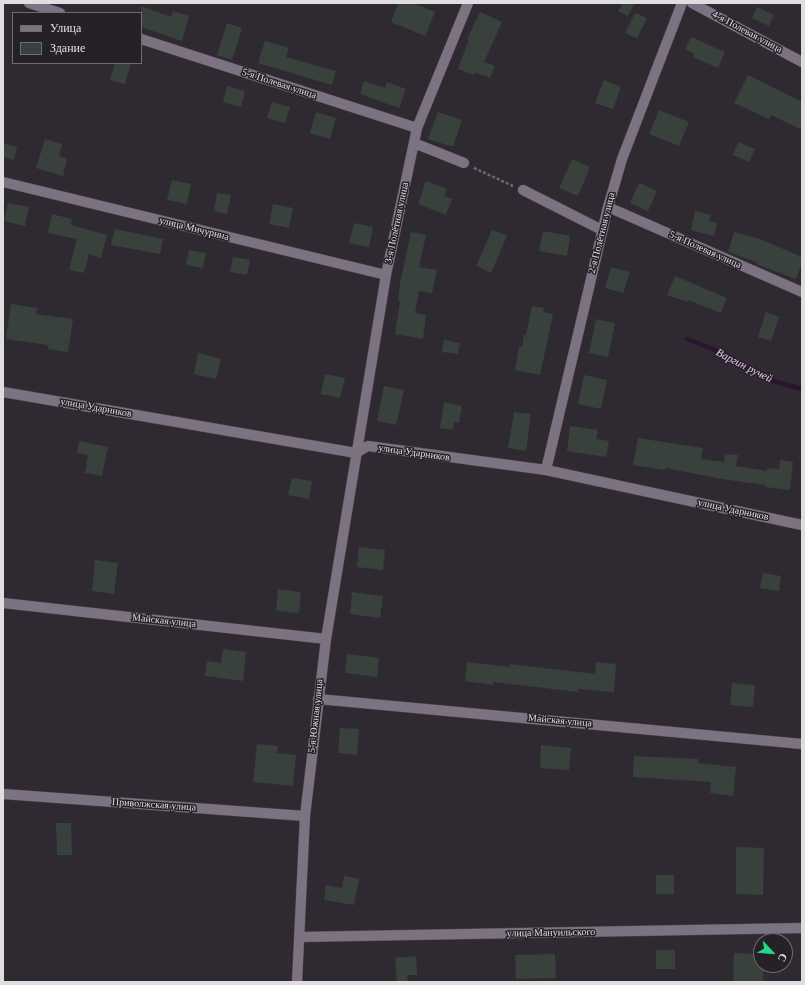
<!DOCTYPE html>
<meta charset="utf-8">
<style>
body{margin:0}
#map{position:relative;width:805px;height:985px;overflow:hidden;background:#2f2a31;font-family:"Times New Roman",serif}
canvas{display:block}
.frame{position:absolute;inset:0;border:4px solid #e0dde1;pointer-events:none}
.legend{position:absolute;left:12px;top:12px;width:130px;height:52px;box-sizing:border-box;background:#262127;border:1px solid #706c71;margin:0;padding:5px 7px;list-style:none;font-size:12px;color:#e0dde1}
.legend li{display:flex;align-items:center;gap:8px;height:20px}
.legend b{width:20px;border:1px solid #706c71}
.north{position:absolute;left:753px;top:933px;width:40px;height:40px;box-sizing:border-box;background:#262127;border:1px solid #706c71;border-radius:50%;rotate:116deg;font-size:11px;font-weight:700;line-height:16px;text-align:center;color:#e0dde1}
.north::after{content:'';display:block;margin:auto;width:14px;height:18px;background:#22d887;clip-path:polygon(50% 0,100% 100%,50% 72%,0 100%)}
</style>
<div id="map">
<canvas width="805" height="985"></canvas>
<div class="frame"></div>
<ul class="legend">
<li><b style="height:5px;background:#7d7281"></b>Улица</li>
<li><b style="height:11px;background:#39413c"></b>Здание</li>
</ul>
<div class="north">С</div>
</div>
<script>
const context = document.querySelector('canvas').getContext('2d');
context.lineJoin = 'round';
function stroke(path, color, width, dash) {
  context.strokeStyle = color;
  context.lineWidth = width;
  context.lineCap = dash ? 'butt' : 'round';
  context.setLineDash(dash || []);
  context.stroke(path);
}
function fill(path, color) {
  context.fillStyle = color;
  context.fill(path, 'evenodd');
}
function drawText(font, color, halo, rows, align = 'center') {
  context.font = font + ' "Times New Roman",serif';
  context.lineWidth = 3;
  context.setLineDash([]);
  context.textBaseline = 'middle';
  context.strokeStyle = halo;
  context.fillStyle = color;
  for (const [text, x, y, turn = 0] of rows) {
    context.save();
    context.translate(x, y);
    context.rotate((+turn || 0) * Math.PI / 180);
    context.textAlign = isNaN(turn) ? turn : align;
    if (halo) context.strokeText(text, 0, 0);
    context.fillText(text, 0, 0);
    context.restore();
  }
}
const stream = new Path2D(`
 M687 339 715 350 773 381 802 389`);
const building = new Path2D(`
 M398 3H412L435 12 425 36 391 22Z
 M623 3H635L628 16 618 11Z
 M141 6 171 17 173 11 189 16 182 41 141 27Z
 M757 7 774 15 769 26 752 18Z
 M480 12 502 22 484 62 495 66 490 78 475 72 474 75 458 69 469 39H467Z
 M635 13 647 18 637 38 625 33Z
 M227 23 242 28 232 60 217 55Z
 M691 37 725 52 718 68 693 57 694 54 685 49Z
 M265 41 289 48 286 57 336 71 332 85 258 63Z
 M115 63H131L125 84 110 80Z
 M748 75 802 102V130L771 115 769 119 734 103Z
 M604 80 621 87 613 109 595 103Z
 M364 81 385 88 387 82 406 89 399 108 360 94Z
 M227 86 245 91 241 107 223 102Z
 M272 102 290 107 285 123 267 118Z
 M659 110 689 122 679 146 649 134Z
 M316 112 336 118 330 139 310 133Z
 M438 112 462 120 453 147 428 139Z
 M45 139 62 144 59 156 67 159 63 176 36 168Z
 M738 142 755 149 749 162 733 155Z
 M3 143 17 147 14 160 3 157Z
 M572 159 590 167 578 196 559 188Z
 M172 180 191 184 187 204 167 200Z
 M426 181 447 189 444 196 452 199 446 215 418 204Z
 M639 183 657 191 648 211 630 203Z
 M217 193 231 195 227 214 214 211Z
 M8 203 29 207 25 226 4 221Z
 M273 204 293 208 289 228 269 224Z
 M695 211 711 215 709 221 717 223 714 236 691 230Z
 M52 214 72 219 71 225 107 235 101 258 89 254 84 273 69 270 77 239 48 233Z
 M354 223 373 227 369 247 349 243Z
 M115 229 163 239 160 254 111 245Z
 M492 230 507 236 491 273 476 266Z
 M543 231 570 236 567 256 539 251Z
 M411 232 426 235 419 267 437 270 432 293 419 291 415 313 426 315 423 339 395 334 400 301H398L400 283Z
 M734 232 760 239 802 257V263L796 279 756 264 757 262 728 252Z
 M189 250 206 253 203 268 186 265Z
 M233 257 250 260 247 275 230 272Z
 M611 267 630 272 623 293 605 288Z
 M675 276 727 298 721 313 688 300 687 302 667 295Z
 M11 304 37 308 36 314 73 319 68 352 48 349V345L6 339Z
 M532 306 544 308 543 312 553 314 540 375 515 370 519 347H522L524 334 526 335Z
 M766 312 779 317 771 341 758 337Z
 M596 319 615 323 608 357 589 353Z
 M444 340 460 343 458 354 442 352Z
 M198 353 221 359 216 379 194 374Z
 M325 374 345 378 340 398 321 394Z
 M584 375 607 380 601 409 578 404Z
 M384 386 404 390 396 425 377 421Z
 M444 402 462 406 459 423 454 422 453 430 440 428Z
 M514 412 531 414 526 451 508 448Z
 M570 426 598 430 596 439 609 441 606 457 567 451Z
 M638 438 703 448 701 459 724 462 725 454 738 455 736 466 767 471V468L779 469 780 460 793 462 790 490 765 487V485L722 479 666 468V470L633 465Z
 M79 441 108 447 102 476 85 473 88 455 77 453Z
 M292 478 312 481 309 499 288 495Z
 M359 547 385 550 383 570 357 567Z
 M95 560 118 563 114 594 92 591Z
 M763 573 781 576 779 591 760 588Z
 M278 589 301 592 299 613 276 611Z
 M352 592 383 596 380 618 350 614Z
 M223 649 246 652 243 681 205 676 207 661 221 663Z
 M347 654 379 658 377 677 345 673Z
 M467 662 510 667V664L595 674 596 662 616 664 614 692 578 689V692L493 682V685L465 681Z
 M732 683 755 685 753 707 730 705Z
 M340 728 359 729 357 755 338 753Z
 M257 744 278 746 277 753 296 755 293 786 253 782Z
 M541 745 571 748 569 770 540 768Z
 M634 756 698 759V763L736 767 733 796 710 793 711 782 633 777Z
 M56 823H71L72 855H57Z
 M736 847 764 848 763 895 736 894Z
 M656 875H674V894H656Z
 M344 876 359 879 354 905 324 900 326 885 342 888Z
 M656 950H675V969H656Z
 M734 953 761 954V965H764L763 982H733Z
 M555 954 556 978 516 979 515 955Z
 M416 956 417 975H407L408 982H397L395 958Z`);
const path = new Path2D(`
 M474 168 513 186`);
const minor = new Path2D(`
 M29 3 60 13
 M692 3 802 62
 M141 39 417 128
 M414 143 464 163
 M3 182 386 275
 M523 190 602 230
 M608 207 802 292
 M3 392 356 453 368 446 546 470 802 525
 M546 470 608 207 622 159 682 3
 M3 603 326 639
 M318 699 802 744
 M3 794 305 816
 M299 937 802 928
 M297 982 305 816 326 639 386 275 417 128 468 3`);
const streetNames = [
 ["4-я Полевая улица",747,32,28],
 ["5-я Полевая улица",279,84,18],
 ["3-я Полётная улица",397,223,-78],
 ["улица Мичурина",194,229,14],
 ["2-я Полётная улица",602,233,-76],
 ["5-я Полевая улица",705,250,24],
 ["улица Ударников",96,408,10],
 ["улица Ударников",414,453,8],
 ["улица Ударников",733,510,12],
 ["Майская улица",164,621,6],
 ["5-я Южная улица",316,716,-84],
 ["Майская улица",560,721,5],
 ["Приволжская улица",154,805,4],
 ["улица Мануильского",551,933,-1]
];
const waterNames = [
 ["Варгин ручей",744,366,27]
];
stroke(stream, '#28142e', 4.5);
fill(building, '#39413c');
stroke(minor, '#4b474d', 11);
stroke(path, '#6c686e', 2.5, [3, 2]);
stroke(minor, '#7d7281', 10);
drawText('10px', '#e0dde1', '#262127', streetNames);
drawText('italic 11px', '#f1c8fe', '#262127', waterNames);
</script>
